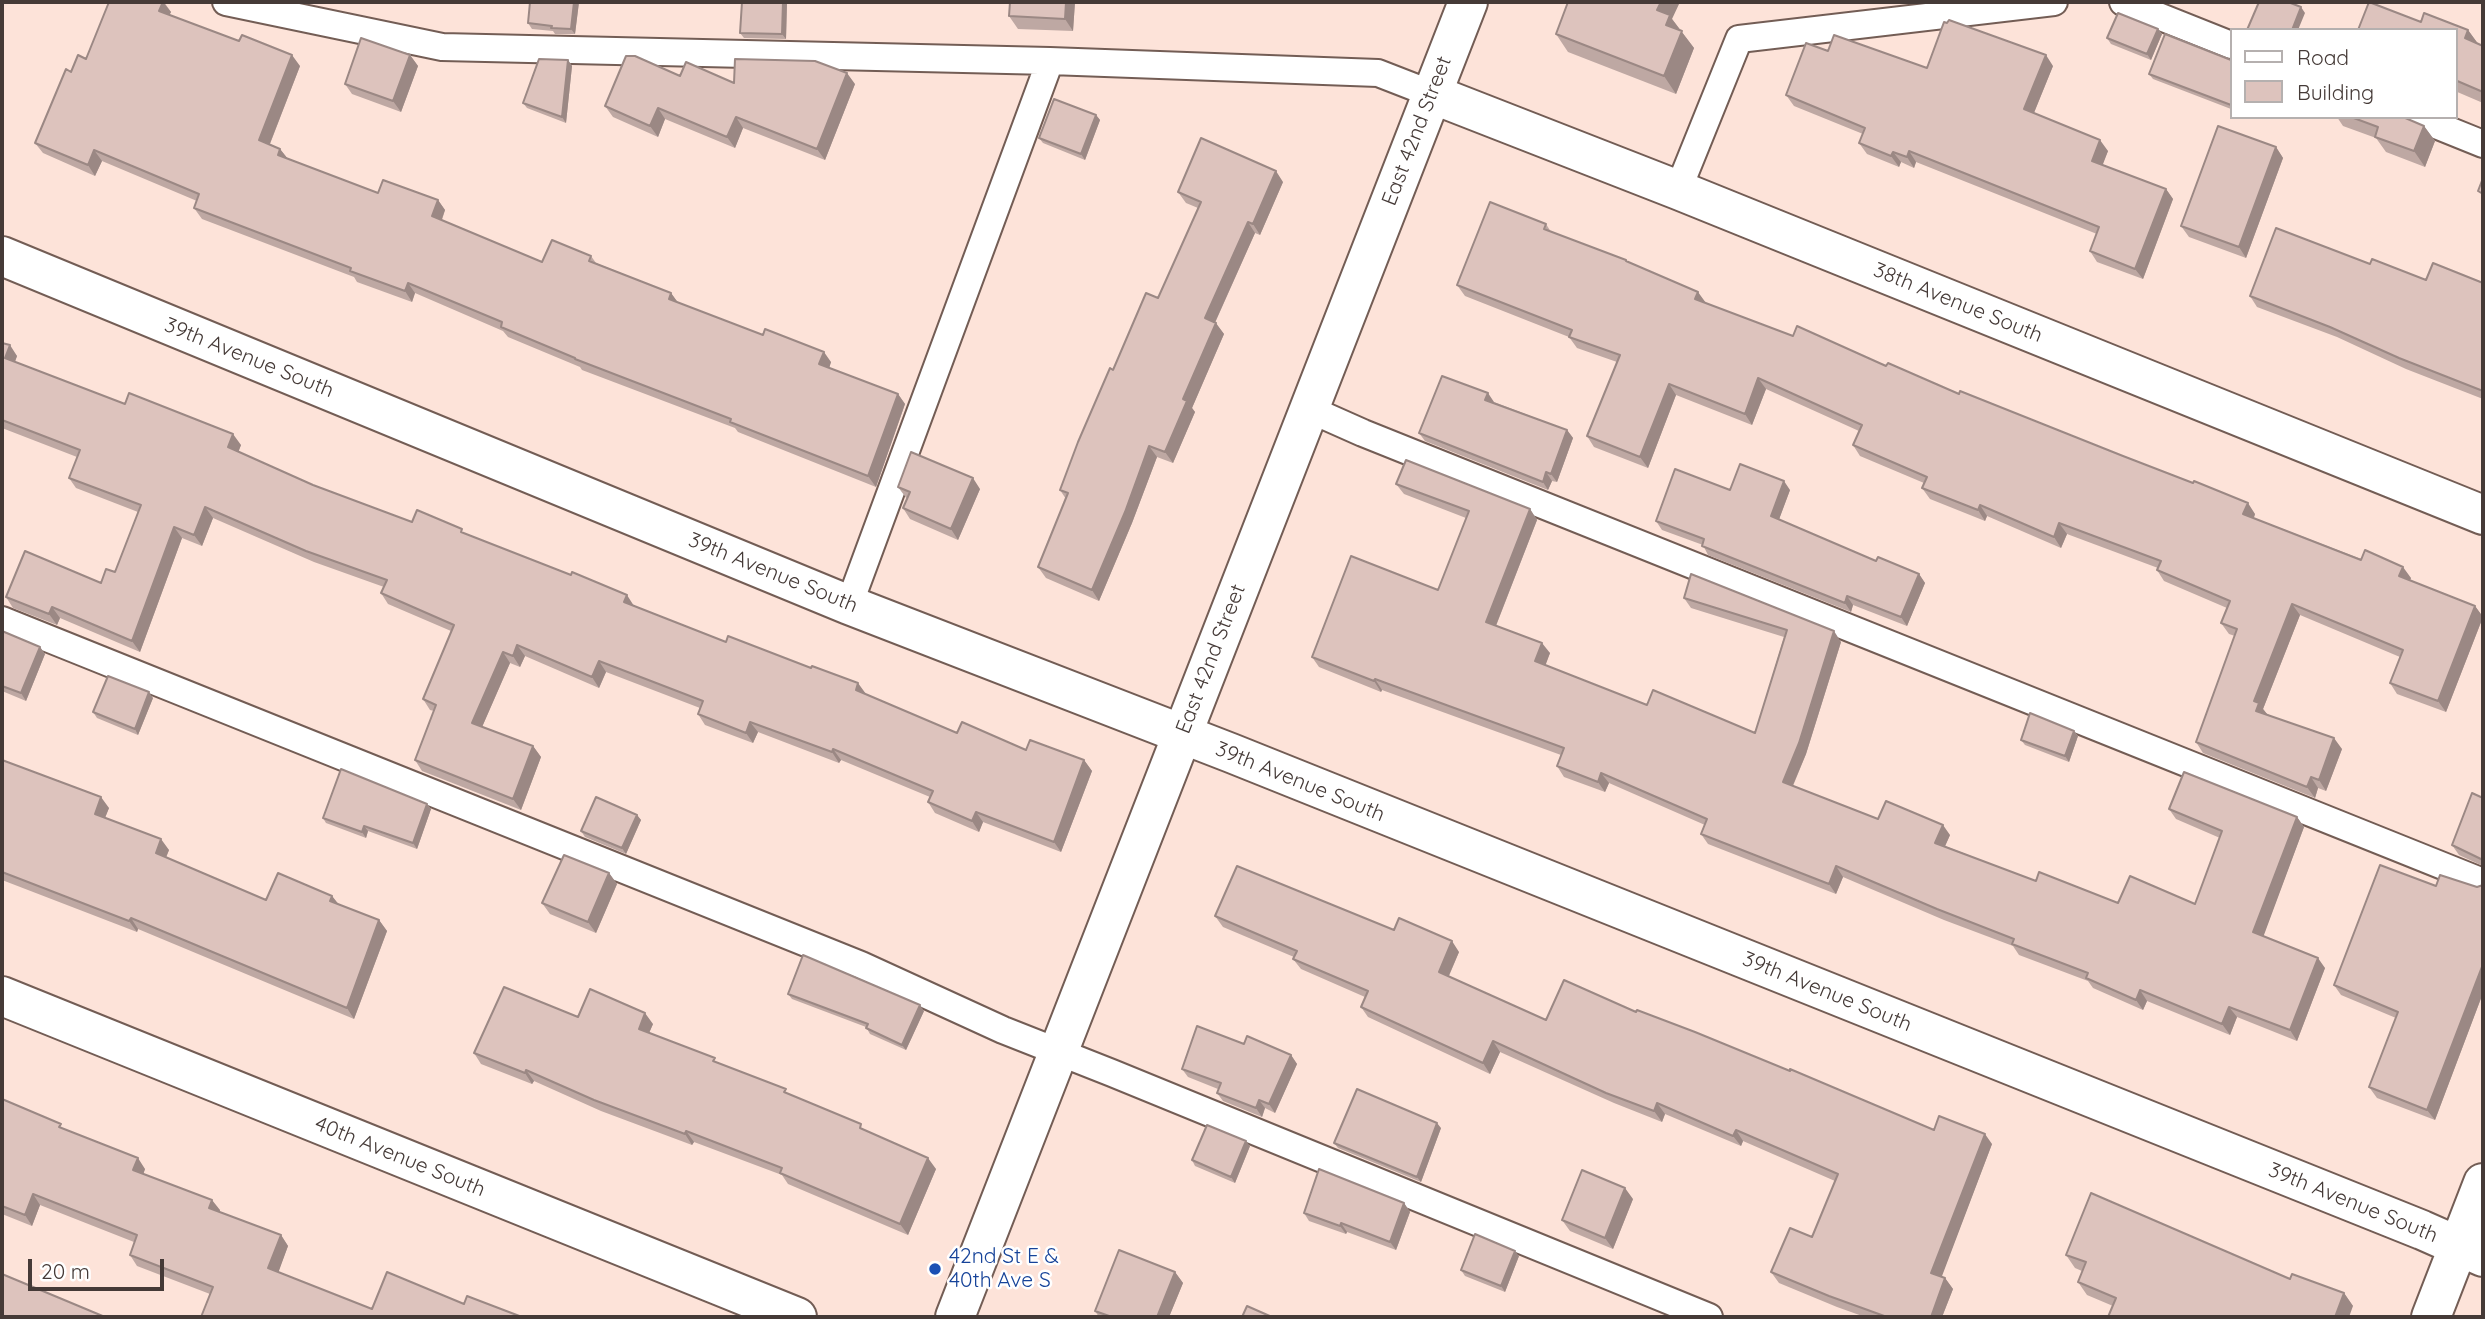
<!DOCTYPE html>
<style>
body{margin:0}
#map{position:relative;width:2485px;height:1319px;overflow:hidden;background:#fde3d9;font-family:Quicksand,sans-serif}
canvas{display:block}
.frame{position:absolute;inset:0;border:4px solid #453a37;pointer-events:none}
.legend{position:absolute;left:2230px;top:28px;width:228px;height:91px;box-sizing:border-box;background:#fff;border:2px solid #b5b0af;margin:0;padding:9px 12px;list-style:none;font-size:21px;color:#453a37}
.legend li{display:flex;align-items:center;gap:14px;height:35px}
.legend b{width:35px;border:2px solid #b5b0af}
.scale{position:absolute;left:28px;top:1259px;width:136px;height:32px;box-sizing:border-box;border:4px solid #453a37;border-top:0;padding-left:9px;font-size:21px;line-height:24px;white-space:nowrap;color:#453a37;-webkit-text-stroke:5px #fff;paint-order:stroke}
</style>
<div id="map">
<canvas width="2485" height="1319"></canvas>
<div class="frame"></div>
<ul class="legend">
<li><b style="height:9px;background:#fff"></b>Road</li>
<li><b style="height:19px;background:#ddc3bd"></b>Building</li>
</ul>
<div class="scale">20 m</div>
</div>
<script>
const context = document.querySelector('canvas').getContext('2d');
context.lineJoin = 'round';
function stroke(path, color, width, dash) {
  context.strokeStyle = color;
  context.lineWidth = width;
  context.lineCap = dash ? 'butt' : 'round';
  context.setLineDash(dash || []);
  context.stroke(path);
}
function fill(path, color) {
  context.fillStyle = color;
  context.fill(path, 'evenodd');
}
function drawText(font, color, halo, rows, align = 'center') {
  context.font = font + ' Quicksand,sans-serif';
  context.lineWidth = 5;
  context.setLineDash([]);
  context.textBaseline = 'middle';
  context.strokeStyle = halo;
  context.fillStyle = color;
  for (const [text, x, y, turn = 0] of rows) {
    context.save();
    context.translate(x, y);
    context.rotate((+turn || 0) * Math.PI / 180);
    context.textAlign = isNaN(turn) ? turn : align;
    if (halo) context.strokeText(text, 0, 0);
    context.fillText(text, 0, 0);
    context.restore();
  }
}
const lane = new Path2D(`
 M226 2 442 47 1050 61 1378 73 1432 94
 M2123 2 2231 45
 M2416 117 2483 144
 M1678 190 1739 39 2054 2
 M1309 409 1363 433 2483 882
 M849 605 1050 61
 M2 620 861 965 1003 1030 1112 1073 1709 1317`);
const street = new Path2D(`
 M1432 94 1678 190 2483 515
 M2 256 849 605 1231 753 2422 1230 2483 1257
 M2 996 797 1317
 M2431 1317 2483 1183`);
const secondary = new Path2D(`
 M955 1317 1468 2`);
const wall = new Path2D(`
 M109 2H164L171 12 169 15 300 66 270 144 280 149 287 158 378 193 438 200 445 210 442 220 542 262 591 256 596 263 671 293 678 303 831 362 829 368 898 394 905 404 876 487 738 432 735 428 582 370 580 367 508 337 503 331 415 293 412 302 357 282 354 277 202 219 194 208 197 201 102 161 95 176 43 153 35 143 71 72 86 59Z
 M530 2H579L575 34H555L553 31 532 29 528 23Z
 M787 2 786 39 744 38 740 33Z
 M1075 2 1073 31 1018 29 1009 16Z
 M1672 19 1694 48 1676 94 1568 52 1556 34Z
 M2421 22 2468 30 2478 44 2483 46V103L2455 91V30Z
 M2158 29 2162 34 2151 60 2111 44 2107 38Z
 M410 55 418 66 401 112 352 94 345 84Z
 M568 60 572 66 566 123 527 108 523 103Z
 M2231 60V109L2153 79 2149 74Z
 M2053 66 2034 113 2108 151 2102 165 2166 189 2173 199 2143 279 2097 262 2090 251 2097 234 1916 162 1914 168 1901 162 1899 167 1867 154 1859 143 1863 134 1794 106 1786 95 1927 68Z
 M680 76 734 83 855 84 825 160 743 128 735 148 665 119 658 137 613 117 605 106Z
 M1096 115 1100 120 1085 160 1043 143 1039 138Z
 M2337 117H2403L2424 126 2435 141 2425 167 2386 152 2376 138 2343 126Z
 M2276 147 2283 158 2246 258 2189 237 2181 226Z
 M1283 182 1260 235 1255 233 1215 323 1224 334 1192 408 1195 412 1173 463 1157 457 1132 523 1099 601 1046 578 1038 567 1066 499 1060 490 1113 370 1158 298 1198 208 1186 203 1178 192Z
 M1546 224 1551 232 1626 260 1628 262 1706 303 1793 336 1886 366 1959 394 2255 514 2254 518 2411 578 2410 580 2475 606 2483 617 2446 712 2397 694 2390 683 2400 657 2300 615 2263 709 2267 714 2342 749 2326 791 2318 788 2315 798 2203 753 2196 742 2235 636 2229 634 2221 623 2227 608 2164 581 2157 570 2158 568 2067 534 2061 548 1987 516 1985 521 1930 499 1922 488 1924 483 1860 456 1853 445 1859 431 1766 389 1752 425 1676 395 1648 468 1594 447 1587 436 1617 362 1577 348 1569 337 1465 296 1457 285Z
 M2370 264 2426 280 2483 283V399L2406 369 2337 337 2257 307 2250 296Z
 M2 343 17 356 15 362 125 404 241 445 238 452 313 485 412 522 465 534 634 606 726 642 866 694 957 733 1026 750 1084 760 1092 771 1061 852 983 822 979 832 935 813 928 802 930 797 841 760 839 763 758 732 753 743 705 725 698 714 700 708 606 672 599 688 525 656 520 667 510 663 482 727 533 746 541 757 521 810 422 771 415 760 434 711 430 710 423 699 451 631 388 604 381 593 384 587 314 562 213 518 202 546 182 538 140 652 60 618 57 625 13 608 6 597 101 583 115 572 138 512 76 488 69 478 77 457 2 428Z
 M1494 402 1567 430 1573 438 1557 482 1552 481 1548 490 1425 441 1419 433Z
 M1396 484 1530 509 1537 520 1496 626 1550 653 1545 665 1647 705 1755 733 1784 637 1691 608 1684 598 1841 642 1806 754 1793 786 1878 819 1950 835 1945 846 2036 881 2118 903 2195 904 2220 838 2176 819 2169 809 2297 817 2304 827 2263 936 2325 968 2297 1041 2237 1017 2230 1035 2147 1001 2143 1010 2093 988 2088 981 2019 955 2013 946 1944 920 1843 877 1836 894 1708 844 1701 834 1705 825 1609 783 1605 792 1564 777 1557 766 1561 755 1382 690 1381 692 1319 667 1312 657 1438 590 1466 518 1404 494Z
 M898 487 980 489 958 540 910 519 903 508 907 499Z
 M1790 490 1779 519 1876 561 1919 574 1925 583 1907 626 1853 605 1851 612 1708 555 1703 545 1662 530 1656 521Z
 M2 631 40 647 45 654 26 701 2 691Z
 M153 698 138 735 97 718 93 712Z
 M2074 731 2078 736 2069 762 2025 745 2021 740Z
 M2 760 109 808 105 818 169 850 166 858 266 900 332 896 338 904 379 920 387 931 354 1019 138 929 137 932 2 880Z
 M2483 798V866L2459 855 2452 845Z
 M427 804 431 809 417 849 368 831 366 838 326 823 323 818Z
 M637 815 641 820 626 854 585 837 581 831Z
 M609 873 617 884 596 933 550 914 542 903Z
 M2483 885V993L2435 1120 2377 1098 2369 1087 2396 1018 2341 995 2334 985 2436 886 2477 887Z
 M1215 916 1394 930 1459 952 1449 976 1546 1020 1636 1012 1934 1130 1992 1144 1941 1277 1945 1278 1953 1289 1942 1317H1865L1837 1307 1779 1283 1771 1272 1812 1237 1835 1181 1743 1141 1741 1146 1665 1114 1662 1122 1614 1103 1500 1052 1490 1074 1368 1017 1361 1007 1365 997 1301 969 1293 959 1294 957 1223 927Z
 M788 994 924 1011 906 1050 870 1034 866 1027 792 999Z
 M578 1017 653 1024 649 1033 789 1094 866 1131 936 1169 908 1235 788 1184 782 1175 694 1142 692 1145 601 1111 534 1081 532 1084 481 1064 474 1053Z
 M1244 1044 1291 1055 1297 1064 1275 1113 1265 1108 1262 1117 1223 1101 1217 1093 1218 1089 1188 1077 1182 1069Z
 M2 1099 145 1169 143 1174 220 1210V1212L281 1235 288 1246 278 1272 372 1309 464 1304 522 1317H201L210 1294 137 1266 130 1255 134 1242 40 1205 32 1226 2 1214Z
 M1441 1128 1421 1182 1338 1148 1334 1143Z
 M1250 1146 1235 1183 1195 1166 1192 1160Z
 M1633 1199 1613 1249 1570 1231 1562 1220Z
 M1404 1203 1410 1212 1396 1250 1347 1232 1346 1234 1309 1221 1304 1213Z
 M2066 1255 2290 1279 2344 1293 2353 1306H2113L2087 1295 2078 1282 2082 1271 2075 1268Z
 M1519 1256 1505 1292 1465 1276 1461 1270Z
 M1175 1272 1183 1283 1169 1317H1099L1095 1311Z`);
const shadedWall = new Path2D(`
 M163 2 171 12 166 22 159 11Z
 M574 2H579L575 34 571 29Z
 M783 2H787L786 39 782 34Z
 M1066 2H1075L1073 31 1065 19Z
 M1661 2H1680L1672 19 1694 48 1676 94 1664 76 1657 10Z
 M2301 7 2305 13 2298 30H2292Z
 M2158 29 2162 34 2151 60 2147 54Z
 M2468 30 2479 45 2465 38Z
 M292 55 300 66 267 151 259 140Z
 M410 55 418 66 401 112 393 101Z
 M2046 55 2053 66 2031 120 2024 109Z
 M568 60 572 66 566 123 562 117Z
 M847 73 855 84 825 160 817 149Z
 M658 108 665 119 658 137 650 126Z
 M1096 115 1100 120 1085 160 1081 154Z
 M736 117 743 128 735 148 727 137Z
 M2424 126 2435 141 2425 167 2414 151Z
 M2100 140 2108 151 2100 172 2092 161Z
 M2276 147 2283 158 2246 258 2239 247Z
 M280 149 288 159 278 155Z
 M94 150 102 161 95 176 88 165Z
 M1909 151 1916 162 1914 168 1907 157Z
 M1893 152 1901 162 1899 167 1891 156Z
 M1276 171 1283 182 1260 235 1253 224Z
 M2166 189 2173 199 2143 279 2135 269Z
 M438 200 445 210 439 227 432 216Z
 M1248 222 1255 233 1212 329 1205 318Z
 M408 283 415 293 412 302 405 291Z
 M1698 292 1706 303 1695 299Z
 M671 293 679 304 669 299Z
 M1216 323 1224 334 1192 408 1195 412 1173 463 1165 452 1183 399Z
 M10 345 17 356 12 369 5 358Z
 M824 352 831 362 827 375 819 364Z
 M1758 378 1766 389 1752 425 1745 414Z
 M1669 384 1676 395 1648 468 1640 457Z
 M1488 393 1494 402 1491 408 1485 400Z
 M898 394 905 404 876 487 868 476Z
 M1567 430 1573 438 1557 482 1551 474Z
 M233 434 241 445 236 458 228 447Z
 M1149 446 1157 457 1132 523 1099 601 1092 590Z
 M1546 472 1552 481 1548 490 1543 482Z
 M973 478 980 489 958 540 951 529Z
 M1784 481 1790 490 1777 525 1771 516Z
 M2248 503 2255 514 2251 525 2243 514Z
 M1980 505 1987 516 1985 521 1978 510Z
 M205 507 213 518 202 546 194 535Z
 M1530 509 1537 520 1493 633 1486 622Z
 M2059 523 2067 534 2061 548 2054 537Z
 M174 527 182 538 140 652 132 641Z
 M2403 567 2411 578 2407 587 2399 576Z
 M1919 574 1925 583 1907 626 1901 617Z
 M627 595 634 606 624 602Z
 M1847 596 1853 605 1851 612 1845 603Z
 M2292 604 2300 615 2263 709 2267 714 2264 722 2256 711 2254 701Z
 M2475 606 2483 617 2446 712 2438 701Z
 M52 607 60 618 57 625 49 614Z
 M1834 631 1841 642 1806 754 1790 792 1783 782Z
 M1542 643 1550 653 1543 672 1535 661Z
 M517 645 525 656 520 667 513 656Z
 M40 647 45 654 26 701 21 693Z
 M503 652 510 663 479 734 472 723Z
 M599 661 606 672 599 688 592 677Z
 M1375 679 1382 690 1381 692 1374 681Z
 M858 683 866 694 856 690Z
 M149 692 153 698 138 735 135 729Z
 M750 722 758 732 753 743 746 733Z
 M2074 731 2078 736 2069 762 2065 756Z
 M2334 738 2342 749 2326 791 2319 780Z
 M533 746 541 757 521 810 513 799Z
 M833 749 841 760 839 763 832 752Z
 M1084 760 1092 771 1061 852 1054 842Z
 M1601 773 1609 783 1605 792 1598 782Z
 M2311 777 2318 788 2315 798 2307 787Z
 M101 797 109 808 102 825 95 814Z
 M427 804 431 809 417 849 413 843Z
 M976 812 983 822 979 832 972 821Z
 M637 815 641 820 626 854 622 848Z
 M2297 817 2304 827 2261 943 2253 932Z
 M1943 825 1950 835 1942 853 1935 843Z
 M364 826 368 831 366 838 362 832Z
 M161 839 169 850 163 864 156 853Z
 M1836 866 1843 877 1836 894 1829 884Z
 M609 873 617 884 596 933 588 922Z
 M332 896 340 906 330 901Z
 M131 918 138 929 137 932 129 921Z
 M379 920 387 931 354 1019 347 1008Z
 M1452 941 1459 952 1446 982 1439 972Z
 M2318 958 2325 968 2297 1041 2290 1030Z
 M2483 964V993L2435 1120 2427 1110Z
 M2140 990 2147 1001 2143 1010 2136 1000Z
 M920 1005 924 1011 906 1050 902 1045Z
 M2229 1007 2237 1017 2230 1035 2222 1024Z
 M645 1013 653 1024 646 1040 639 1029Z
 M1493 1041 1500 1052 1490 1074 1483 1063Z
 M1291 1055 1297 1064 1275 1113 1269 1104Z
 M526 1070 534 1081 532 1084 525 1073Z
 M1259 1100 1265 1108 1262 1117 1256 1108Z
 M1657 1103 1665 1114 1662 1122 1654 1111Z
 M1437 1123 1441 1128 1421 1182 1417 1177Z
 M1736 1130 1743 1141 1741 1146 1733 1136Z
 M686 1131 694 1142 692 1145 685 1134Z
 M1985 1134 1992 1144 1939 1284 1931 1273Z
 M1246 1141 1250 1146 1235 1183 1231 1177Z
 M138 1158 145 1169 141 1181 133 1170Z
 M928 1158 936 1169 908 1235 900 1224Z
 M1625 1188 1633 1199 1613 1249 1605 1238Z
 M33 1194 40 1205 32 1226 25 1215Z
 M212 1200 220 1210 217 1218 209 1208Z
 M1404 1203 1410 1212 1396 1250 1390 1242Z
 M1341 1223 1347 1232 1346 1234 1340 1226Z
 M281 1235 288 1246 276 1279 268 1268Z
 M1515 1251 1519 1256 1505 1292 1501 1286Z
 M1175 1272 1183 1283 1169 1317H1157Z
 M1945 1278 1953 1289 1942 1317H1931Z
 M2344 1293 2353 1306 2349 1317H2335Z`);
const building = new Path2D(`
 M109 2H163L159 11 239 41 242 35 292 55 259 140 280 149 278 155 378 193 383 180 438 200 432 216 542 262 552 240 591 256 589 261 671 293 669 299 763 335 765 329 824 352 819 364 898 394 868 476 730 422 731 419 575 359V358L501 327 502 322 408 283 405 291 350 271 351 268 194 208 199 194 94 150 88 165 35 143 66 69 71 72 78 55 86 59Z
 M530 2H574L571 29 551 28 552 26 528 23Z
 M742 2H783L782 34 740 33Z
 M1010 2H1066L1065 19 1009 16Z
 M1568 2H1661L1657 10 1670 15 1666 25 1682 31 1664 76 1556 34Z
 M2259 2H2288L2301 7 2292 30H2247Z
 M2369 2 2421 22 2424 13 2468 30 2465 38 2483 46V92L2455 80V30H2358Z
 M2118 13 2158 29 2147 54 2107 38Z
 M1949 20 2046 55 2024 109 2100 140 2092 161 2166 189 2135 269 2090 251 2099 227 1909 151 1907 157 1893 152 1891 156 1859 143 1865 128 1786 95 1806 43 1828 51 1834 35 1927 68 1944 22 1947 23Z
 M2165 34 2231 60V105L2149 74Z
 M361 38 410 55 393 101 345 84Z
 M626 56H635L680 76 686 62 734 83 735 59 815 61 847 73 817 149 736 117 727 137 658 108 650 126 605 106Z
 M539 59 568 60 562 117 523 103Z
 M1054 99 1096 115 1081 154 1039 138Z
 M2351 117H2403L2424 126 2414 151 2375 137 2378 127Z
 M2218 126 2276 147 2239 247 2181 226Z
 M1201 138 1276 171 1253 224 1248 222 1205 318 1216 323 1183 399 1187 401 1165 452 1149 446 1125 512 1092 590 1038 567 1068 493 1060 490 1078 442 1110 368 1113 370 1146 293 1158 298 1201 202 1178 192Z
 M2483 178V194L2478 191Z
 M1490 202 1546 224 1544 229 1626 260V261L1698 292 1695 299 1793 336 1797 326 1886 366 1888 363 1959 394 1960 391 2123 456 2193 483 2194 481 2248 503 2243 514 2361 560 2365 550 2403 567 2399 576 2475 606 2438 701 2390 683 2403 650 2292 604 2254 701 2259 703 2256 711 2334 738 2319 780 2311 777 2307 787 2196 742 2237 629 2221 623 2230 601 2157 570 2161 561 2059 523 2054 537 1980 505 1978 510 1922 488 1927 477 1853 445 1862 425 1758 378 1745 414 1669 384 1640 457 1587 436 1620 355 1569 337 1572 330 1457 285Z
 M2276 228 2370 264 2372 259 2426 280 2433 263 2483 283V391L2399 358 2330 327 2250 296Z
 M2 343 10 345 5 358 125 404 129 393 233 434 228 447 313 485 412 522 417 510 462 529 461 532 571 575 572 572 627 595 624 602 726 642 728 636 811 668 812 666 858 683 856 690 957 733 962 722 1026 750 1030 740 1084 760 1054 842 976 812 972 821 928 802 933 791 833 749 832 752 750 722 746 733 698 714 703 701 599 661 592 677 517 645 513 656 503 652 472 723 533 746 513 799 415 760 436 705 423 699 454 625 381 593 387 580 306 551 205 507 194 535 174 527 132 641 52 607 49 614 6 597 25 551 101 583 106 569 115 572 141 505 69 478 80 450 2 420Z
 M1442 376 1488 393 1485 400 1567 430 1551 474 1546 472 1543 482 1419 433Z
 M911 452 973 478 951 529 903 508 910 492 898 487Z
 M1406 460 1530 509 1486 622 1542 643 1535 661 1647 705 1653 690 1755 733 1787 630 1684 598 1691 574 1834 631 1799 743 1783 782 1878 819 1886 801 1943 825 1935 843 2036 881 2039 872 2118 903 2130 876 2195 904 2222 831 2169 809 2184 772 2297 817 2253 932 2318 958 2290 1030 2229 1007 2222 1024 2140 990 2136 1000 2086 978 2088 973 2012 944 2014 939 1937 909 1836 866 1829 884 1701 834 1707 819 1601 773 1598 782 1557 766 1564 748 1375 679 1374 681 1312 657 1351 556 1438 590 1469 511 1396 484Z
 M1740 464 1784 481 1771 516 1876 561 1878 557 1919 574 1901 617 1847 596 1845 603 1702 546 1704 539 1656 521 1675 469 1730 490Z
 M2 631 40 647 21 693 2 686Z
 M108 676 149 692 135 729 93 712Z
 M2030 713 2074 731 2065 756 2021 740Z
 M2 760 101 797 95 814 161 839 156 853 266 900 278 873 332 896 330 901 379 920 347 1008 131 918 129 921 2 872Z
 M341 769 427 804 413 843 364 826 362 832 323 818Z
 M2472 793 2483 798V860L2452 845Z
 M596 797 637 815 622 848 581 831Z
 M564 855 609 873 588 922 542 903Z
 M2380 865 2436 886 2440 875 2477 887 2483 885V964L2427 1110 2369 1087 2398 1012 2334 985Z
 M1237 866 1394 930 1399 918 1452 941 1439 972 1546 1020 1564 980 1636 1012 1637 1010 1695 1032 1790 1071V1069L1934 1130 1939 1116 1985 1134 1931 1273 1945 1278 1931 1317H1887L1829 1296 1771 1272 1790 1228 1812 1237 1838 1174 1736 1130 1733 1136 1657 1103 1654 1111 1606 1093 1493 1041 1483 1063 1361 1007 1368 991 1293 959 1297 951 1215 916Z
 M803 955 920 1005 902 1045 866 1028 868 1024 788 994Z
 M504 987 578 1017 590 989 645 1013 639 1029 715 1058 713 1061 786 1089 784 1092 861 1124 860 1128 928 1158 900 1224 780 1173 782 1168 686 1131 685 1134 594 1100 526 1070 525 1073 474 1053Z
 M1197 1026 1244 1044 1247 1036 1291 1055 1269 1104 1259 1100 1256 1108 1217 1093 1221 1083 1182 1069Z
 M1357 1089 1437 1123 1417 1177 1334 1143Z
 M2 1099 61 1124 59 1127 138 1158 133 1170 212 1200 209 1208 281 1235 268 1268 372 1309 387 1272 464 1304 467 1296 522 1317H201L213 1287 130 1255 137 1235 33 1194 25 1215 2 1206Z
 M1207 1125 1246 1141 1231 1177 1192 1160Z
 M1319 1169 1404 1203 1390 1242 1341 1223 1340 1226 1304 1213Z
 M1582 1170 1625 1188 1605 1238 1562 1220Z
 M2091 1193 2290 1279 2292 1274 2344 1293 2335 1317H2108L2116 1298 2078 1282 2086 1262 2066 1255Z
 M1475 1234 1515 1251 1501 1286 1461 1270Z
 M1119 1250 1175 1272 1157 1317H1112L1095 1311Z
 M2 1274 105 1317H2Z
 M1247 1306 1272 1317H1242Z`);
const markers = [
 [935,1269,7,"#1a4fb4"]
];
const streetNames = [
 ["East 42nd Street",1417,131,-69],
 ["38th Avenue South",1958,303,22],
 ["39th Avenue South",249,358,22],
 ["39th Avenue South",773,573,22],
 ["East 42nd Street",1211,659,-69],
 ["39th Avenue South",1300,782,22],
 ["39th Avenue South",1827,992,22],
 ["40th Avenue South",400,1157,22],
 ["39th Avenue South",2353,1203,22]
];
const transitNames = [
 ["42nd St E &",949,1257],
 ["40th Ave S",949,1281]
];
stroke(lane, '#735d55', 30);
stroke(street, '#735d55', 42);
stroke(secondary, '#735d55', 42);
stroke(lane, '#fff', 26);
stroke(street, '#fff', 38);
stroke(secondary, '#fff', 38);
fill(wall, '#bea8a3');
fill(shadedWall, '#9b8884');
fill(building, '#ddc3bd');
stroke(building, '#9b8884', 2);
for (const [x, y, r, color] of markers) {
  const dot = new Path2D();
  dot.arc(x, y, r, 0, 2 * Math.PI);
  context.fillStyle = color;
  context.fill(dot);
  stroke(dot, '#fff', 2.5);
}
drawText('21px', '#453a37', '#fff', streetNames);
drawText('21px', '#164399', '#fff', transitNames, 'left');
</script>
